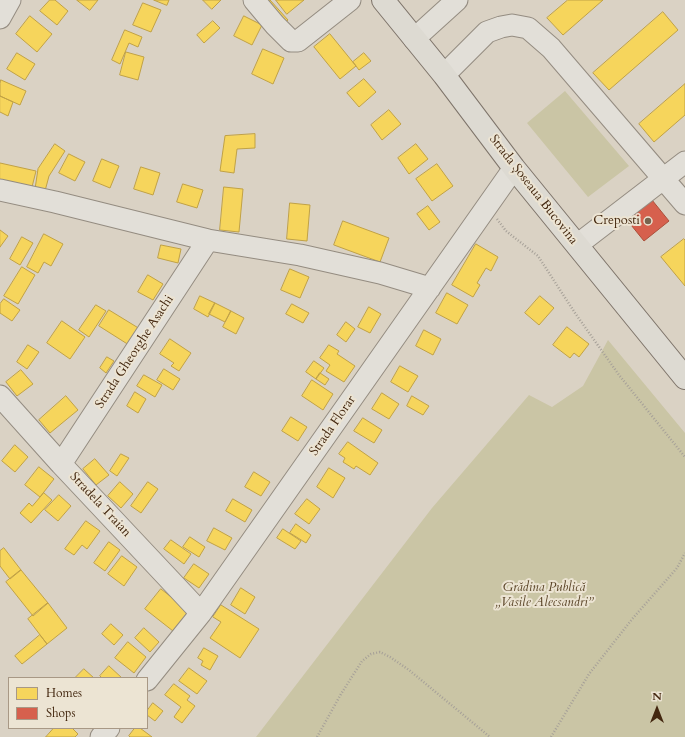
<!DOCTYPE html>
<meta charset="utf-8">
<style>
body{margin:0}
#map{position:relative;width:685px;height:737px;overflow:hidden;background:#dad2c4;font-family:Cardo,serif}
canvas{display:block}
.legend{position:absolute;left:8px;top:677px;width:140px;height:52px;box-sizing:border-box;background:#ece4d3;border:1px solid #a89885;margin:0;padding:5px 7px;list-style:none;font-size:12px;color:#43270f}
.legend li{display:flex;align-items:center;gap:8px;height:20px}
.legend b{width:20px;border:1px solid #a89885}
.north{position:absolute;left:637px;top:689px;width:40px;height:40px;-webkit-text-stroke:3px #ece4d3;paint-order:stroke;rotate:0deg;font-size:11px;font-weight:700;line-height:16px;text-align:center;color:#43270f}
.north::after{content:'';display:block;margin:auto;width:14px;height:18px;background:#43270f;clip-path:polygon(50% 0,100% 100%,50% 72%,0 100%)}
</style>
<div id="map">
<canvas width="685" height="737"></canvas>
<ul class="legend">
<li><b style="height:11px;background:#f6d55c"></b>Homes</li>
<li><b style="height:11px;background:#d6604d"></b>Shops</li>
</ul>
<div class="north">N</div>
</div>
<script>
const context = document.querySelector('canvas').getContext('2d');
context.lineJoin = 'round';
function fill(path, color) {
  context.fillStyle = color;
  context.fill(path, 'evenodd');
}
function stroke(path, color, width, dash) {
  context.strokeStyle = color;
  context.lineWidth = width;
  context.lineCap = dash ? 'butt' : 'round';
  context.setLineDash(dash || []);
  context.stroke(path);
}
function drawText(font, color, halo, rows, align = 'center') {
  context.font = font + ' Cardo,serif';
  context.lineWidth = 4;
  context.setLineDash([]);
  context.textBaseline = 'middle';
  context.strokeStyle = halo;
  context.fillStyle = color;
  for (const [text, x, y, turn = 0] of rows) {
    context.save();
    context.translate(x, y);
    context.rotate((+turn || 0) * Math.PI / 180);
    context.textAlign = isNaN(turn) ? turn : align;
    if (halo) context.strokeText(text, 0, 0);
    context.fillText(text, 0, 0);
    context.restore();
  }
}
const green = new Path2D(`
 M565 91 629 166 588 197 527 123Z
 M608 340 685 433V737H256L432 508 529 395 552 407 583 386Z`);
const homes = new Path2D(`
 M50 0H55L68 11 57 25 40 11Z
 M77 0H98L90 10Z
 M154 0H169L167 5Z
 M203 0H221L212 9Z
 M257 0H270L288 20 281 26Z
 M276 0H304L287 14Z
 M568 0H603L563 35 547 18Z
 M143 3 161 10 151 32 133 25Z
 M663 12 678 30 609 90 593 73Z
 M30 16 52 34 37 52 16 34Z
 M244 16 262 25 252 45 234 36Z
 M213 21 220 28 204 43 197 35Z
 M125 30 142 37 138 47 129 43 120 64 112 60Z
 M330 34 356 66 340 79 314 47Z
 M263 49 284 58 273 84 252 74Z
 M126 52 144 57 138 80 120 75Z
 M17 53 35 64 25 80 7 69Z
 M364 53 371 61 359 70 353 62Z
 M364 79 376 92 359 107 347 93Z
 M1 80 26 91 20 105 0 96V84Z
 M685 84V115L654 142 639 124Z
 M0 96 13 102 8 116 0 112Z
 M389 110 401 124 382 140 371 125Z
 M255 134V148L237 149 234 173 220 171 225 136Z
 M55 144 65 151 49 176 45 191 35 189 38 169Z
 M416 144 428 159 409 174 398 158Z
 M69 154 85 162 75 181 59 173Z
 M102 159 119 166 110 188 93 181Z
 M0 163 36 171 32 187 0 180Z
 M437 164 453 186 432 201 416 179Z
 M141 167 160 173 153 195 134 189Z
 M183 184 203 190 197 208 177 202Z
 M224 187 243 189 239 232 220 230Z
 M290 203 310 205 307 241 287 239Z
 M428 206 440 222 429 230 417 214Z
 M343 221 389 238 380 262 334 245Z
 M0 230 8 236 0 247Z
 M44 234 63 244 51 266 44 262 38 273 27 267Z
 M22 237 33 243 20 265 10 259Z
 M684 239 685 240V286L661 257Z
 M476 244 498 257 491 271 486 268 477 283 480 285 473 297 452 285Z
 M161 245 181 249 178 263 158 258Z
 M22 267 35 275 18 304 4 296Z
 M290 269 309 277 300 298 281 290Z
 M148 275 163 284 153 300 138 292Z
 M447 293 468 305 457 324 436 313Z
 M200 296 215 303 208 317 194 309Z
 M540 296 554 308 539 325 525 313Z
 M4 299 20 310 12 321 0 313V304Z
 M215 303 231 311 225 322 209 314Z
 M292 304 309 313 303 323 286 314Z
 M96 305 106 311 89 337 79 330Z
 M369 307 381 314 370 333 358 327Z
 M109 310 140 329 129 345 99 326Z
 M231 311 244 318 236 334 223 327Z
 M62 321 85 337 70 359 47 343Z
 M346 322 355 329 346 342 337 335Z
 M567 327 589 344 579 357 574 353 570 358 553 345Z
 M424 330 441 339 433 355 416 346Z
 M170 339 191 353 179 371 171 366 174 363 160 354Z
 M28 345 39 352 27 369 17 362Z
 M329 345 339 351 337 354 355 366 344 382 326 371 330 365 320 358Z
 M107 357 114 361 106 373 100 368Z
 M314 361 324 368 316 379 306 372Z
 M400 366 418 376 408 392 391 382Z
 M164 369 180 379 173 390 157 380Z
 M21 370 33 384 17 396 6 382Z
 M320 373 329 379 325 385 316 379Z
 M144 375 162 385 155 397 137 386Z
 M312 380 333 394 323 410 302 396Z
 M135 392 146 399 138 413 127 406Z
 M382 393 399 404 389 419 372 409Z
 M66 396 78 410 50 433 39 420Z
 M412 396 429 406 423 415 407 406Z
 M291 417 307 427 298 441 282 431Z
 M363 418 382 430 374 443 354 431Z
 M348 442 378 463 370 475 356 466 354 469 343 462 345 458 339 454Z
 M15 445 28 457 15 472 2 461Z
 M121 454 129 458 117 476 110 471Z
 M95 459 109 475 96 485 83 469Z
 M39 467 54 479 40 497 25 485Z
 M329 468 345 478 333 498 317 487Z
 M254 472 270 482 261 496 245 487Z
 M120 482 133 494 121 508 108 496Z
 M148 482 158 489 141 513 131 506Z
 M44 493 52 500 31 523 20 513 29 503 32 506Z
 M59 495 71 506 58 521 45 510Z
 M233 499 252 510 245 522 226 511Z
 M307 499 320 509 309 524 295 514Z
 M86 521 100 531 87 549 82 545 74 555 65 549Z
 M296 524 311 535 306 543 290 533Z
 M214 528 232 538 225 550 207 541Z
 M283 529 301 541 295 549 277 538Z
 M190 537 205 547 199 557 183 547Z
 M171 540 191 554 184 564 164 549Z
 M109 542 120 550 105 571 94 563Z
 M4 548 21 570 10 579 0 566V551Z
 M122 556 137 567 124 586 108 574Z
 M194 564 209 574 199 588 184 578Z
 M21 570 48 603 33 616 6 582Z
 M241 588 255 597 245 614 231 605Z
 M161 589 189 611 173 631 145 609Z
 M48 603 67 628 47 644 28 619Z
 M221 605 259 629 240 658 210 638 221 622 213 617Z
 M111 624 123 635 114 645 102 634Z
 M144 628 159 642 150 652 135 638Z
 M40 635 47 644 22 664 15 656Z
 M128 642 146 657 134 673 115 658Z
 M204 648 218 656 210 670 201 665 203 661 198 658Z
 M109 666 122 678H102L100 676Z
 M189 668 207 681 197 694 179 681Z
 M84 669 94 678H75Z
 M174 684 190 696 187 700 195 706 182 723 174 717 181 707 165 695Z
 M153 703 163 711 155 721 147 715V711Z
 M54 728H72L78 734 75 737H46Z
 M135 728H140L152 737H130L129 736Z`);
const shops = new Path2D(`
 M652 200 669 221 644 241 627 220Z`);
const path = new Path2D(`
 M497 219 506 231 538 256 575 313 619 375 685 457
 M317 737 341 694 362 661 371 654 380 652 390 657 409 670 490 737
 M551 737 589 674 633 618 677 568 685 553`);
const minor = new Path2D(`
 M254 0 275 25 291 41H298L350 0
 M0 18 10 0
 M414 39 457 0
 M444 75 487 32 501 27 512 25 528 28 551 48 685 204
 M0 190 55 202 208 240 300 255 380 273 430 288
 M577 245 685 162
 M0 396 61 464 201 613
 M61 464 208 240
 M147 680 201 613 514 168
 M101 737 109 728`);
const major = new Path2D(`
 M383 0 444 75 514 168 685 378`);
const markers = [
 [648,221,4,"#78634e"]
];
const streetNames = [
 ["Strada Șoseaua Bucovina",533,190,52],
 ["Strada Gheorghe Asachi",135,352,-57],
 ["Strada Florar",333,426,-55],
 ["Stradela Traian",100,505,47]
];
const poiNames = [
 ["Creposti",640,221]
];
const parkNames = [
 ["Grădina Publică",544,588],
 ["„Vasile Alecsandri”",544,603]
];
fill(green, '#cac5a5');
fill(homes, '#f6d55c');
stroke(homes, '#c0a145', 1);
fill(shops, '#d6604d');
stroke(shops, '#aa4f3a', 1);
stroke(minor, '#948c81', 23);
stroke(major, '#7e746a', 24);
stroke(path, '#a6a098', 2.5, [1, 2]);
stroke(minor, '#e2dfd8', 21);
stroke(major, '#dddad2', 22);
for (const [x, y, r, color] of markers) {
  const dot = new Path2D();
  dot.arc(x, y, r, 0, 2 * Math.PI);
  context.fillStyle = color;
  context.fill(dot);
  stroke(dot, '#ece4d3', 1.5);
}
drawText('13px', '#43270f', '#ece4d3', streetNames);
drawText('13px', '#43270f', '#ece4d3', poiNames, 'right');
drawText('italic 13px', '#5b4528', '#ece4d3', parkNames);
</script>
